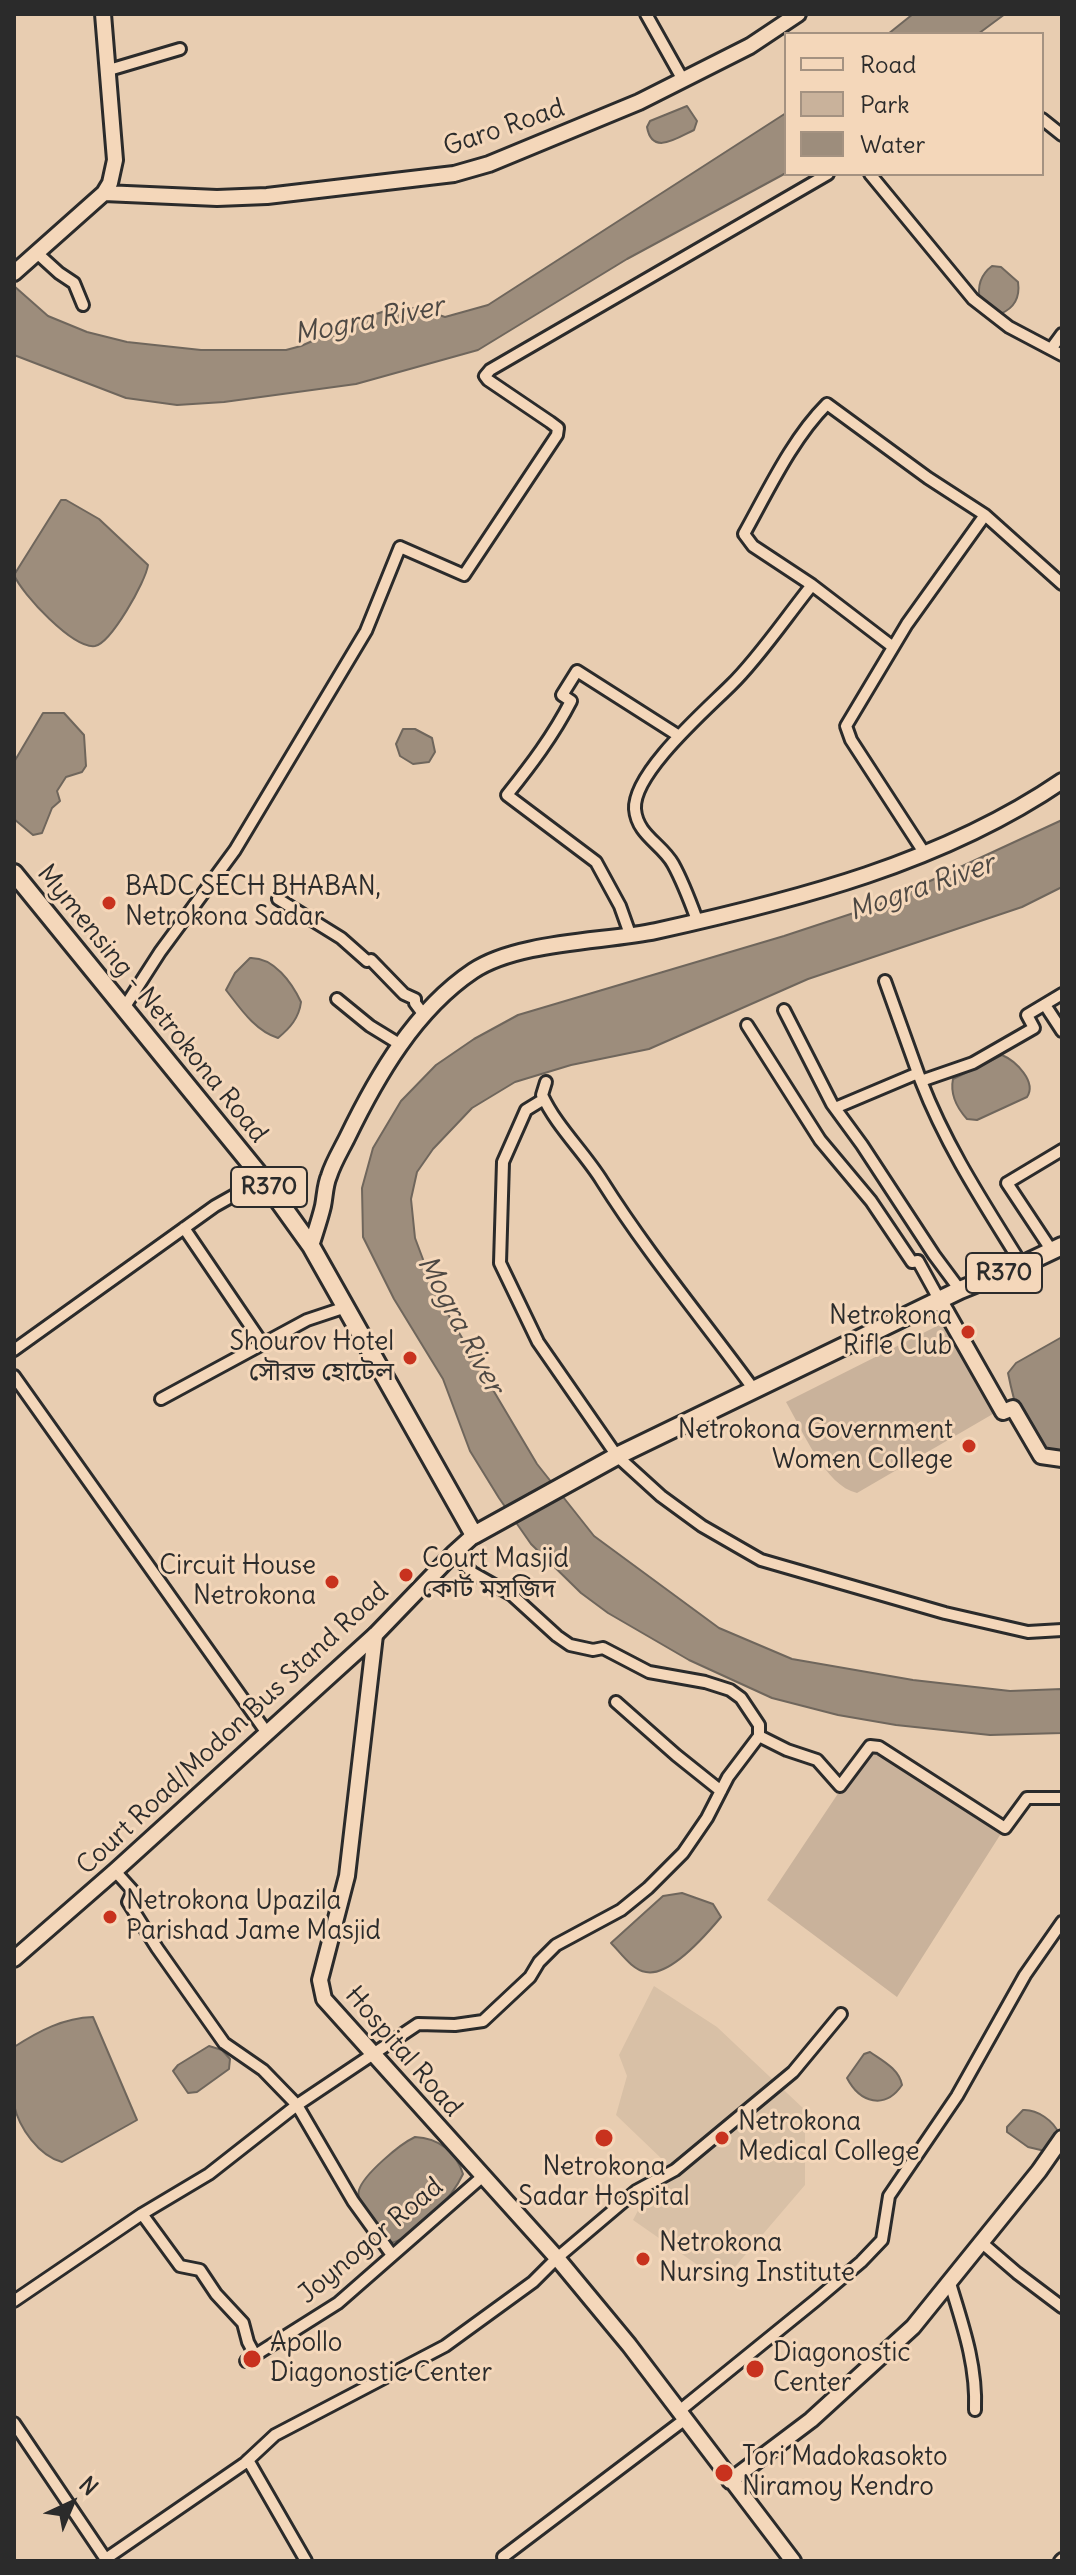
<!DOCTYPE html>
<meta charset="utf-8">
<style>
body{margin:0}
#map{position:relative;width:1076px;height:2575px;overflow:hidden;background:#e8cdb1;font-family:Delius,sans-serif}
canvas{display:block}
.frame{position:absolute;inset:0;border:16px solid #2b2b2b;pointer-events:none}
.legend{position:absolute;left:784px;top:32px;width:260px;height:144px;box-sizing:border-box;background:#f4d7ba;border:2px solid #a49281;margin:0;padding:10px 14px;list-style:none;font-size:24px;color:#2b2b2b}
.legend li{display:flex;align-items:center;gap:16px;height:40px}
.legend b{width:40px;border:2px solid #a49281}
.north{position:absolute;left:32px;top:2463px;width:80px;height:80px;-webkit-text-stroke:6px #f4d7ba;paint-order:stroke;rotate:44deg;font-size:22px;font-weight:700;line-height:32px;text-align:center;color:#2b2b2b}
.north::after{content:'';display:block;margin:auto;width:28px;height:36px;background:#2b2b2b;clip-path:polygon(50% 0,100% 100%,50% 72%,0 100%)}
</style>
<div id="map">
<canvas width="1076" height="2575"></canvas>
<div class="frame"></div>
<ul class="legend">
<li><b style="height:10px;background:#f4d7ba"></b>Road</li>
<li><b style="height:22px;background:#c9b29b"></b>Park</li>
<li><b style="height:22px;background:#9d8d7c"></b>Water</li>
</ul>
<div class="north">N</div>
</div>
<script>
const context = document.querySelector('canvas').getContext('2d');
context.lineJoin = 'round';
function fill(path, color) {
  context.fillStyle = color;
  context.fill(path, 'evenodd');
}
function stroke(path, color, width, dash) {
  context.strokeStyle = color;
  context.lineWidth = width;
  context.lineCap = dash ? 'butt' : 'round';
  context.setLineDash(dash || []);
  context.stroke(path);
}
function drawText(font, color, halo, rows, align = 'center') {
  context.font = font + ' Delius,"Noto Sans Bengali",sans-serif';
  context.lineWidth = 6;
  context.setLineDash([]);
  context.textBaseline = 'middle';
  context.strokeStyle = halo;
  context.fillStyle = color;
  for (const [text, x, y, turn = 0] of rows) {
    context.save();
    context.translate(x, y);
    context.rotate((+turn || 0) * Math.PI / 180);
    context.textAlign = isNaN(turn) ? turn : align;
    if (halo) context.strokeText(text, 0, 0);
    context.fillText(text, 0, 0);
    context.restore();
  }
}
const built = new Path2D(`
 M654 1986 717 2027 805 2110V2185L722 2282 633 2220 664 2161 616 2115 627 2076 619 2055Z`);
const green = new Path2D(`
 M949 1320 998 1411 857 1493C825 1486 802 1429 786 1402Z
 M872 1748 1002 1832 897 1997 767 1900 861 1759Z`);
const water = new Path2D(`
 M913 14H1005L978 34H888Z
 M687 106 697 121 694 130C677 138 652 156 647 127L650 121Z
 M786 113V173L627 259 478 350 356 384 224 402 177 405 126 398 14 355V286L48 316 87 332 127 342 201 350H286L301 346 367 317 391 309 418 308 445 317 488 305Z
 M992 266 1001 267 1018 282C1020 296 1015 308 1000 314L980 301C977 287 980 275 992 266Z
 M61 500H66L99 519 148 565C146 581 111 643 95 646 73 649 22 594 14 575Z
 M43 713H64L84 735 86 766 82 772 66 777 57 791 60 801 52 808 42 833 33 835 14 819V762Z
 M403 729H415L432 738 435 752 429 762 413 764 400 756 396 744Z
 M1062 820V887L1022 907 808 979 649 1049 571 1065 515 1082 472 1108 433 1149 417 1172 411 1199 415 1238 436 1294 537 1464 594 1536 719 1628 792 1659 913 1680 1010 1691 1062 1689V1733L990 1735 896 1725 838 1715 772 1698 689 1660 608 1613 581 1593 531 1544 499 1498 470 1451 443 1379 394 1299 363 1237 362 1188 373 1148 401 1101 436 1065 474 1039 518 1015 784 936 878 905Z
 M250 958C274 957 292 983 301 1002 299 1018 290 1028 278 1038 255 1031 240 1008 226 990L235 973Z
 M1002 1055C1016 1061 1037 1082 1027 1097L977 1120 967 1119C957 1108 950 1094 953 1079Z
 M1062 1337V1456C1056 1454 1048 1453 1043 1450 1021 1433 1013 1398 1008 1373L1016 1363Z
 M682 1893 713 1904 721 1917C706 1935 670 1977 646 1972 632 1970 621 1953 611 1943L663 1896Z
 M93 2017 137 2120 62 2162C39 2156 19 2128 14 2105 10 2087 14 2065 14 2047 39 2031 63 2018 93 2017Z
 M209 2046 222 2050 230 2059 229 2069 197 2092 188 2093 173 2071 178 2065Z
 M870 2052C883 2061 899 2069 902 2085 885 2110 860 2103 847 2078L864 2054Z
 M1023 2110C1037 2109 1054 2121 1059 2134L1045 2151 1028 2147 1007 2132V2127Z
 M415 2137C439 2138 456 2152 463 2174 452 2198 417 2236 391 2243 380 2236 355 2203 359 2190 364 2174 400 2144 415 2137Z`);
const minor = new Path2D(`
 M646 14 683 80
 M109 70 180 49
 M1042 119 1062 135
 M870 174 973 299 1009 327 1062 355
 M37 253 59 273 74 283 83 305
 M1051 349 1062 334
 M812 585 753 546 744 534C768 491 792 439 827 404L928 478 985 515 1062 584
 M925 854 851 740 846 726 907 624 985 515
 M278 899 341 938 367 961 371 960 404 994 415 999V1003L424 1015
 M697 920C690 901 683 882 673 864 662 844 637 835 635 809 633 773 706 710 731 685 758 659 787 616 812 585L893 647
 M630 934 620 906 596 862 507 795C531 765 553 736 571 701L562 695 577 671 679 736
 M885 981 918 1073
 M337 999 370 1026 401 1045
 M1045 1005 1062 1031
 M124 1008 160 952 235 850 366 631 400 547 464 575 557 435 558 428 550 422 488 380 485 376 490 370 828 174
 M784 1010 832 1104 862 1145 934 1255 960 1290
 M747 1025 820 1140 871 1201 912 1262 918 1261 940 1301
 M546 1082 542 1095C556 1126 584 1152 602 1181 648 1254 704 1321 755 1391
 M544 1099 526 1110 503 1162 500 1263 538 1342 617 1456 661 1496 702 1526 761 1560 945 1613 1028 1632 1062 1630
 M835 1108 918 1073 921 1081
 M184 1228 262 1343
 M1052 1251 1007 1183 1062 1150
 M1022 1265C985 1205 947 1148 921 1081L973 1063 1034 1028 1027 1015 1062 994
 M14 1350 215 1206 263 1179
 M14 1376 267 1733
 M161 1399 307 1320 346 1307
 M616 1702 676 1755 721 1791
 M759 1736 787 1750 817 1760 840 1786 870 1746 879 1747 1005 1828 1027 1798H1062
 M115 1871 133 1891 128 1902 157 1948 224 2043 263 2070 297 2105 353 2201 392 2255
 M142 2214 180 2266 200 2270 216 2294 243 2323 248 2342 255 2355
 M981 2242 1017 2273 1062 2307
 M949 2280C962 2323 977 2364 975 2410
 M14 2301 142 2214 209 2174 297 2105 418 2024 455 2025 483 2021 530 1977 539 1962 556 1945 621 1910 648 1888 683 1853 707 1818 728 1777 759 1736V1725L741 1698 730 1690 705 1682 649 1672 603 1648 593 1650 570 1645 557 1636 512 1595 473 1573 453 1554
 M246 2361 338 2303 482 2177
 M678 2412 816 2300 861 2262 882 2240 889 2196 957 2096 1025 1975 1062 1922
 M14 2423 107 2561
 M248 2460 306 2561
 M503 2557 684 2420
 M107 2558 245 2463 275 2435 445 2346 533 2282 557 2258 636 2191 675 2170 793 2072 841 2014
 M1060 2561 1062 2559`);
const tertiary = new Path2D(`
 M104 193 217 198 267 196 454 174 489 164 639 102 750 46 798 14
 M14 273 104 193 110 183 115 160 103 14
 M311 1246C315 1233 320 1219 323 1206 325 1196 325 1185 329 1176 333 1163 341 1150 347 1138 377 1076 415 1010 473 971 518 941 604 942 656 931 796 900 942 863 1062 781
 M940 1301 1003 1412 1013 1408 1041 1456 1062 1459
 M375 1635 347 1876 320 1980 324 1999 557 2258 629 2345 793 2561
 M730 2481 811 2420 913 2327 1039 2171 1062 2138`);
const secondary = new Path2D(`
 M14 1959 115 1871 375 1635 453 1554 474 1535`);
const primary = new Path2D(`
 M14 873 263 1179 311 1246 474 1535 617 1456 960 1290 1022 1265 1062 1246`);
const markers = [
 [109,903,8,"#c8321e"],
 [968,1332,8,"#c8321e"],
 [410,1358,8,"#c8321e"],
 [969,1446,8,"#c8321e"],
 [406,1575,8,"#c8321e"],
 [332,1582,8,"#c8321e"],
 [110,1917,8,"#c8321e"],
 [604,2138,10,"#c8321e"],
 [722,2138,8,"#c8321e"],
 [643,2259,8,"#c8321e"],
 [252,2359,10,"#c8321e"],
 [755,2369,10,"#c8321e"],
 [724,2473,10,"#c8321e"]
];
const shields = [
 [269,1187,76],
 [1004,1273,76]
];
const shieldNames = [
 ["R370",269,1187],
 ["R370",1004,1273]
];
const streetNames = [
 ["Garo Road",504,128,-19],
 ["Mymensing - Netrokona Road",152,1004,51],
 ["Court Road/Modon Bus Stand Road",233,1729,-43],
 ["Hospital Road",403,2052,49],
 ["Joynogor Road",371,2241,-40]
];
const poiNames = [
 ["BADC SECH BHABAN,",125,888],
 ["Netrokona Sadar",125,918],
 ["Netrokona",952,1317,"right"],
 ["Rifle Club",952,1347,"right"],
 ["Shourov Hotel",394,1343,"right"],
 ["সৌরভ হোটেল",394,1373,"right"],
 ["Netrokona Government",953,1431,"right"],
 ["Women College",953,1461,"right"],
 ["Court Masjid",422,1560],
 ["কোর্ট মসজিদ",422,1590],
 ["Circuit House",316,1567,"right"],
 ["Netrokona",316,1597,"right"],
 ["Netrokona Upazila",126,1902],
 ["Parishad Jame Masjid",126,1932],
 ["Netrokona",738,2123],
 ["Medical College",738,2153],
 ["Netrokona",604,2168,"center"],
 ["Sadar Hospital",604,2198,"center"],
 ["Netrokona",659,2244],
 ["Nursing Institute",659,2274],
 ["Apollo",270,2344],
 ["Diagonostic Center",270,2374],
 ["Diagonostic",773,2354],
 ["Center",773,2384],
 ["Tori Madokasokto",742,2458],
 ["Niramoy Kendro",742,2488]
];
const waterNames = [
 ["Mogra River",369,321,-11],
 ["Mogra River",922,888,-19],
 ["Mogra River",460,1325,62]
];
fill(built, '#d8c0a6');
fill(green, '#c9b29b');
fill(water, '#9d8d7c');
stroke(water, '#6f665c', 2);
stroke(minor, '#2b2b2b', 16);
stroke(tertiary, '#2b2b2b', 20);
stroke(secondary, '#2b2b2b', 20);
stroke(primary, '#2b2b2b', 22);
stroke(minor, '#f4d7ba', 10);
stroke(tertiary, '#f4d7ba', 14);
stroke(secondary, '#f4d7ba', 14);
stroke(primary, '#f4d7ba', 16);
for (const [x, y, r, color] of markers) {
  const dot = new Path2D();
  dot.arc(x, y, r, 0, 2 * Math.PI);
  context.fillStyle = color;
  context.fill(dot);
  stroke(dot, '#f4d7ba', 3);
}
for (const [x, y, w] of shields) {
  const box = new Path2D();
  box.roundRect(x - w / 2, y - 20, w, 40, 6);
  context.fillStyle = '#f4d7ba';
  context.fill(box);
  stroke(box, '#2b2b2b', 2);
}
drawText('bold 24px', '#2b2b2b', null, shieldNames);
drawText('26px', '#2b2b2b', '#f4d7ba', streetNames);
drawText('26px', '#2b2b2b', '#f4d7ba', poiNames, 'left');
drawText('italic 28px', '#4d4843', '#f4d7ba', waterNames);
</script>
